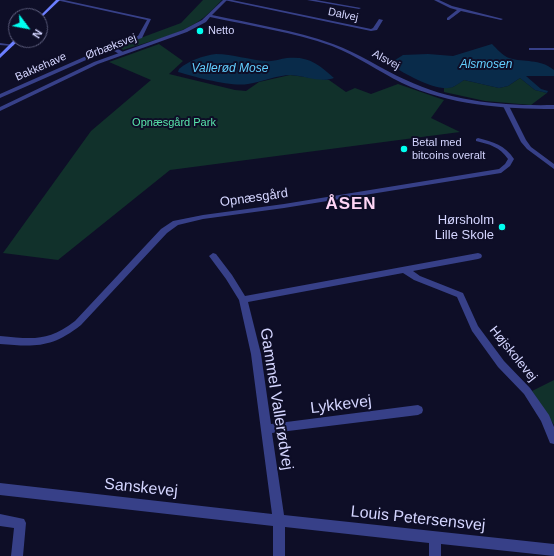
<!DOCTYPE html>
<meta charset="utf-8">
<style>
body{margin:0}
#map{position:relative;width:554px;height:556px;overflow:hidden;background:#0e0e27;font-family:Helvetica,sans-serif}
canvas{display:block}
.north{position:absolute;left:8px;top:8px;width:40px;height:40px;box-sizing:border-box;background:#0e0e27;border:1px solid #5d5e7d;border-radius:50%;rotate:122deg;font-size:11px;font-weight:700;line-height:16px;text-align:center;color:#d4d5ff}
.north::after{content:'';display:block;margin:auto;width:14px;height:18px;background:#00fff0;clip-path:polygon(50% 0,100% 100%,50% 72%,0 100%)}
</style>
<div id="map">
<canvas width="554" height="556"></canvas>
<div class="north">N</div>
</div>
<script>
const context = document.querySelector('canvas').getContext('2d');
context.lineJoin = 'round';
function fill(path, color) {
  context.fillStyle = color;
  context.fill(path, 'evenodd');
}
function stroke(path, color, width, dash) {
  context.strokeStyle = color;
  context.lineWidth = width;
  context.lineCap = dash ? 'butt' : 'round';
  context.setLineDash(dash || []);
  context.stroke(path);
}
function drawText(font, color, halo, rows, align = 'center') {
  context.font = font + ' Helvetica,sans-serif';
  context.lineWidth = 4;
  context.setLineDash([]);
  context.textBaseline = 'middle';
  context.strokeStyle = halo;
  context.fillStyle = color;
  for (const [text, x, y, turn = 0] of rows) {
    context.save();
    context.translate(x, y);
    context.rotate((+turn || 0) * Math.PI / 180);
    context.textAlign = isNaN(turn) ? turn : align;
    if (halo) context.strokeText(text, 0, 0);
    context.fillText(text, 0, 0);
    context.restore();
  }
}
const green = new Path2D(`
 M203 0H222C214 8 206 17 196 23 175 36 147 42 123 50L119 46 181 23Z
 M159 44 183 61 169 74 235 90 246 91 259 82 290 75 329 80 346 92 355 88 371 94 398 84 444 100 431 118 460 132 170 170 58 260 3 253 91 131 151 80 109 62Z
 M520 78 535 90 547 93 531 105 485 101 444 92V88L453 87 464 80 499 88 508 86Z
 M554 380V425L532 391Z`);
const water = new Path2D(`
 M492 44C496 48 503 56 509 58 525 63 539 58 554 70V76H526L541 89 548 91 547 93 535 90 520 78 508 86 499 88 464 80C461 82 457 85 453 87 438 93 406 74 392 66V62L403 55 428 54 453 56Z
 M216 54C233 54 249 60 266 61 272 62 280 59 287 58 309 56 318 64 334 78 322 83 305 76 291 75 277 75 262 82 248 84 231 87 195 77 178 72L179 69C190 60 202 56 216 54Z`);
const minor = new Path2D(`
 M56 0H64L151 19 142 38 115 47 123 52V54H119L111 49 0 98V94L109 46 138 36 147 20Z
 M224 0H232L371 29 373 28 379 19 383 20 377 30 371 31Z
 M307 0H316L361 8 359 9Z
 M434 0H439L452 6 503 19 501 20 461 11 449 20H447V18L457 10 450 8Z
 M0 43 14 45 12 46 0 45Z
 M531 48H554V50H529V48Z
 M506 104 509 106 526 140 531 147 554 164V169L527 149 521 142 503 106Z
 M478 138C493 142 505 145 514 159L510 166 501 173 284 208 203 219 178 225 167 233 81 325C52 348 35 347 0 344V336C33 339 47 342 75 321L161 229 173 221 203 215 284 204 499 169 505 164 508 159C500 147 489 144 476 141V139Z
 M213 253 216 254 232 275 245 296 478 253 481 254 482 256 481 258 478 259 413 271 420 276 463 293 478 326 504 361 530 388 549 415 554 427V444L550 443 541 421 524 394 498 367 472 331 457 297 414 280 403 273 248 302 261 354 271 424 418 405 422 407 423 410 422 413 418 415 272 433 284 515 554 544V556L441 544V556H429V543L285 527V556H273V526L0 495V483L272 514 251 354 239 300 226 279 209 256Z
 M0 514 24 519 26 523 23 556H11L14 528 0 526Z`);
const tertiary = new Path2D(`
 M223 0H227L212 15C253 24 294 30 333 44 359 53 381 69 406 80 452 102 504 106 554 105V109C503 109 449 105 402 83 378 71 357 56 332 46 293 32 251 26 210 17L206 22 187 32 98 64 0 111V107L94 62 183 30 202 20Z`);
const secondary = new Path2D(`
 M56 0H60L40 19V16Z
 M15 39 19 40 0 58V54Z`);
const markers = [
 [200,31,4,"#00fff0"],
 [404,149,4,"#00fff0"],
 [502,227,4,"#00fff0"]
];
const farStreetnames = [
 ["Dalvej",343,15,12],
 ["Ørbæksvej",111,47,-21],
 ["Alsvej",386,60,28],
 ["Bakkehave",41,67,-24]
];
const farPoinames = [
 ["Netto",208,31],
 ["Betal med",412,143],
 ["bitcoins overalt",412,156]
];
const farParknames = [
 ["Opnæsgård Park",174,123]
];
const farWaternames = [
 ["Alsmosen",486,65],
 ["Vallerød Mose",230,69]
];
const streetNames = [
 ["Opnæsgård",254,198,-8],
 ["Højskolevej",513,354,51]
];
const poiNames = [
 ["Hørsholm",494,220],
 ["Lille Skole",494,235]
];
const nearStreetnames = [
 ["Gammel Vallerødvej",276,399,81],
 ["Lykkevej",341,405,-7],
 ["Sanskevej",141,488,6],
 ["Louis Petersensvej",418,519,6]
];
const districtNames = [
 ["ÅSEN",351,204]
];
fill(green, '#11312b');
fill(water, '#092b4a');
fill(minor, '#374088');
fill(tertiary, '#374088');
fill(secondary, '#6b7eff');
for (const [x, y, r, color] of markers) {
  const dot = new Path2D();
  dot.arc(x, y, r, 0, 2 * Math.PI);
  context.fillStyle = color;
  context.fill(dot);
  stroke(dot, '#0e0e27', 1.5);
}
drawText('11px', '#d4d5ff', '#0e0e27', farStreetnames);
drawText('11px', '#d4d5ff', '#0e0e27', farPoinames, 'left');
drawText('11px', '#59e6ac', '#0e0e27', farParknames);
drawText('italic 12px', '#62cfff', '#0e0e27', farWaternames);
drawText('13px', '#d4d5ff', '#0e0e27', streetNames);
drawText('13px', '#d4d5ff', '#0e0e27', poiNames, 'right');
drawText('16px', '#d4d5ff', '#0e0e27', nearStreetnames);
context.letterSpacing = '1px';
drawText('bold 17px', '#ffd6f6', '#0e0e27', districtNames);
context.letterSpacing = '0px';
</script>
